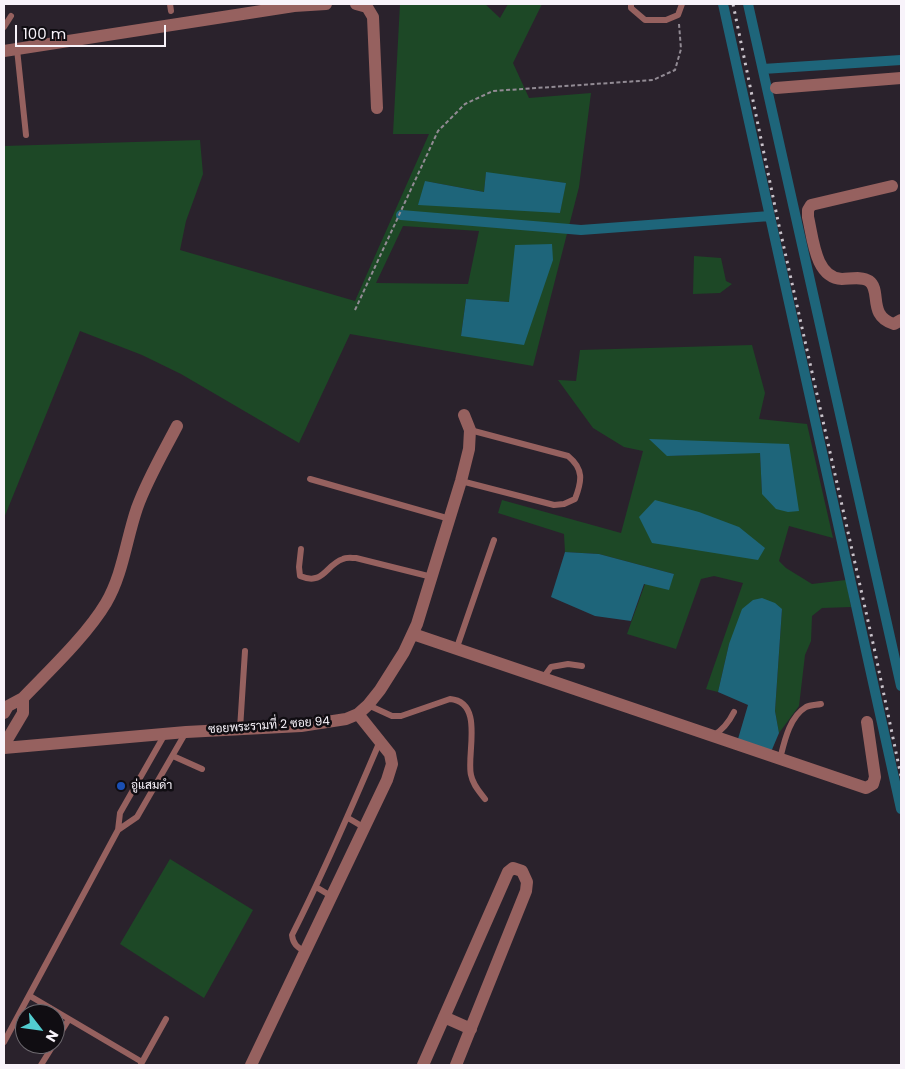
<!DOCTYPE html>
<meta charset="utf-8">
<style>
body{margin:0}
#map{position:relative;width:905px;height:1069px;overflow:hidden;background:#2a222c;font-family:Poppins,sans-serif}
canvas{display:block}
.frame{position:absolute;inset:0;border:5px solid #f8f3fa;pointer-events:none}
.north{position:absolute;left:15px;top:1004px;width:50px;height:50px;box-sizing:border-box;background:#100d12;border:1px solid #6d696f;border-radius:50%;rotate:120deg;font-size:14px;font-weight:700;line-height:20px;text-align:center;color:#f8f3fa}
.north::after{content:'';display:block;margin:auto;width:18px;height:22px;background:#52cdd0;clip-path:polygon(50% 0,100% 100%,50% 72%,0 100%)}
.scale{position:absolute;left:15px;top:25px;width:151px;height:22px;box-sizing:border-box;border:2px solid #f8f3fa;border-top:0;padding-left:6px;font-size:15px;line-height:18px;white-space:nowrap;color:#f8f3fa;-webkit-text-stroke:4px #100d12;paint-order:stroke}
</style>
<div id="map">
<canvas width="905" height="1069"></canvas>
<div class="frame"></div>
<div class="north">N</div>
<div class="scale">100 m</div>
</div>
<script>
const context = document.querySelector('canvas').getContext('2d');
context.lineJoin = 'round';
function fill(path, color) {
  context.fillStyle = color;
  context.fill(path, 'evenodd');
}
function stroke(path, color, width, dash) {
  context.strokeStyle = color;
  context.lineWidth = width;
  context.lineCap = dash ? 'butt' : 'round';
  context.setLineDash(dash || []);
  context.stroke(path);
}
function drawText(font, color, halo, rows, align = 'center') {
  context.font = font + ' Poppins,Sarabun,sans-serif';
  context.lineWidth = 5;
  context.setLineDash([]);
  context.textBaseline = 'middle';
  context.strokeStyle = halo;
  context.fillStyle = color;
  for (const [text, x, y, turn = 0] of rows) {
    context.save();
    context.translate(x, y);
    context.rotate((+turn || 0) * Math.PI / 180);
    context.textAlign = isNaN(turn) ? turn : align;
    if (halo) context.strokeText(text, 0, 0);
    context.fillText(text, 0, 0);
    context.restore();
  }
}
const green = new Path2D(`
 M400 4H485L500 18 508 4H542L513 63 529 98 591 93 579 187 533 366 350 334 299 443 181 374 142 355 80 331 4 518V146L200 140 203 174 186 221 180 250 355 301 429 134H393ZM486 173 565 183 560 213 425 181 484 192ZM403 226 479 231 468 284 376 283ZM466 299 509 302 461 336Z
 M694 256 721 258 726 281 732 284 720 293 693 294Z
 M752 345 765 393 759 419 807 424 833 538 789 526 779 561 786 568 812 584 846 580 851 607 822 608 812 616 811 641 805 655 799 706 779 733 775 711 782 609 729 644 718 692 706 689 743 583 714 576 701 579 676 649 627 634 645 584 674 574 599 554 565 552 564 534 498 513 502 500 621 533 643 451 624 447 593 428 558 380 576 381 580 350ZM789 444 762 494 760 452 667 456Z
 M170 859 253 910 204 998 120 944Z`);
const water = new Path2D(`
 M486 172 566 183 560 213 418 205 425 181 484 192Z
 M552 244 553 260 524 345 461 336 466 299 509 302 515 245Z
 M649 439 789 444 799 511 788 512 776 509 762 494 760 453 667 456Z
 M655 500 699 512 739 527 765 548 758 560 652 543 639 517Z
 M565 552 599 554 674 574 669 590 644 584 631 621 595 616 551 597Z
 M762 598 775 603 782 609 775 711 779 733 771 752 738 739 748 705 718 692 729 644 742 609 753 600Z`);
const canal = new Path2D(`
 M723 4 901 809
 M748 4 901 686
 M763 69 901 60
 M401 215 581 230 770 216`);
const path = new Path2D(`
 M355 310 438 131 465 104 493 91 653 80 675 70 681 49 679 24`);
const lane = new Path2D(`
 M170 4 171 11
 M631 4V8L645 20H666L678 15 682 4
 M4 27 11 16
 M17 49 26 135
 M310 479 450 519
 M461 481 554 505 564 504 575 499C582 481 584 469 568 456L470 430
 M301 549 299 567 300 576C324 586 325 565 343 559 346 557 352 558 356 558L432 577
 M456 650 494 540
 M543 678 551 667 568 664 582 666
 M368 705 392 716H401L450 699C485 702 466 755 471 775 473 785 479 791 485 799
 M240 729 245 651
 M714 735C724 729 729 722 734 712
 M173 756 202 769
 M780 759C784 743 789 717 806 707 810 705 816 705 821 704
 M348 818 365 828
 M118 830 137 817 186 732
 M316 887 331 896
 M304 951C297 947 293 944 292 935 324 872 352 807 380 741
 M30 996 142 1062
 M4 1042 118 830 120 813 165 734
 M55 1042 69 1019
 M141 1064 166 1019
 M41 1065 54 1044`);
const street = new Path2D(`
 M356 4 367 7 373 17 377 108
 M4 51 294 6 326 4
 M776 88 901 78
 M892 186 811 205 808 210V217C813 238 815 278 842 279 850 279 862 276 869 281 882 290 867 316 894 324L901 320
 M413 634 866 788 873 784 875 777 867 722
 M4 713 8 706 23 698C50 670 87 635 106 603 123 574 126 540 137 508 147 480 163 453 177 426
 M4 745 23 713V698
 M4 748 186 732 301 726 346 719 358 714 368 705 380 690 404 652 417 624 461 481 469 449 470 430 464 415
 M444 1017 471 1029
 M251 1065 387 780 392 764 390 754 358 714
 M423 1065 508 872 513 868 522 871 527 882 526 891 456 1065`);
const rail = new Path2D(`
 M733 4 778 221 875 652 901 776`);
const markers = [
 [121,786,5,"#1a4fb4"]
];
const streetNames = [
 ["ซอยพระรามที่ 2 ซอย 94",269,726,-4]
];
const poiNames = [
 ["อู่แสมดำ",131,786]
];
fill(green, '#1d4826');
fill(water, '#1e657a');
stroke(canal, '#1e657a', 10);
stroke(path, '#928b94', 2, [4, 2.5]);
stroke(lane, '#96615f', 6);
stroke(street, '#96615f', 12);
stroke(rail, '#c9c3cb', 3, [2.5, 5]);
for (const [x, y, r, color] of markers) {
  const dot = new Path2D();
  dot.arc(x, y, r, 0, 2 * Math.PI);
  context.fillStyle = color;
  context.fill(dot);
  stroke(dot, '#100d12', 2);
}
drawText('12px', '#f8f3fa', '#100d12', streetNames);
drawText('12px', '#f8f3fa', '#100d12', poiNames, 'left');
</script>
